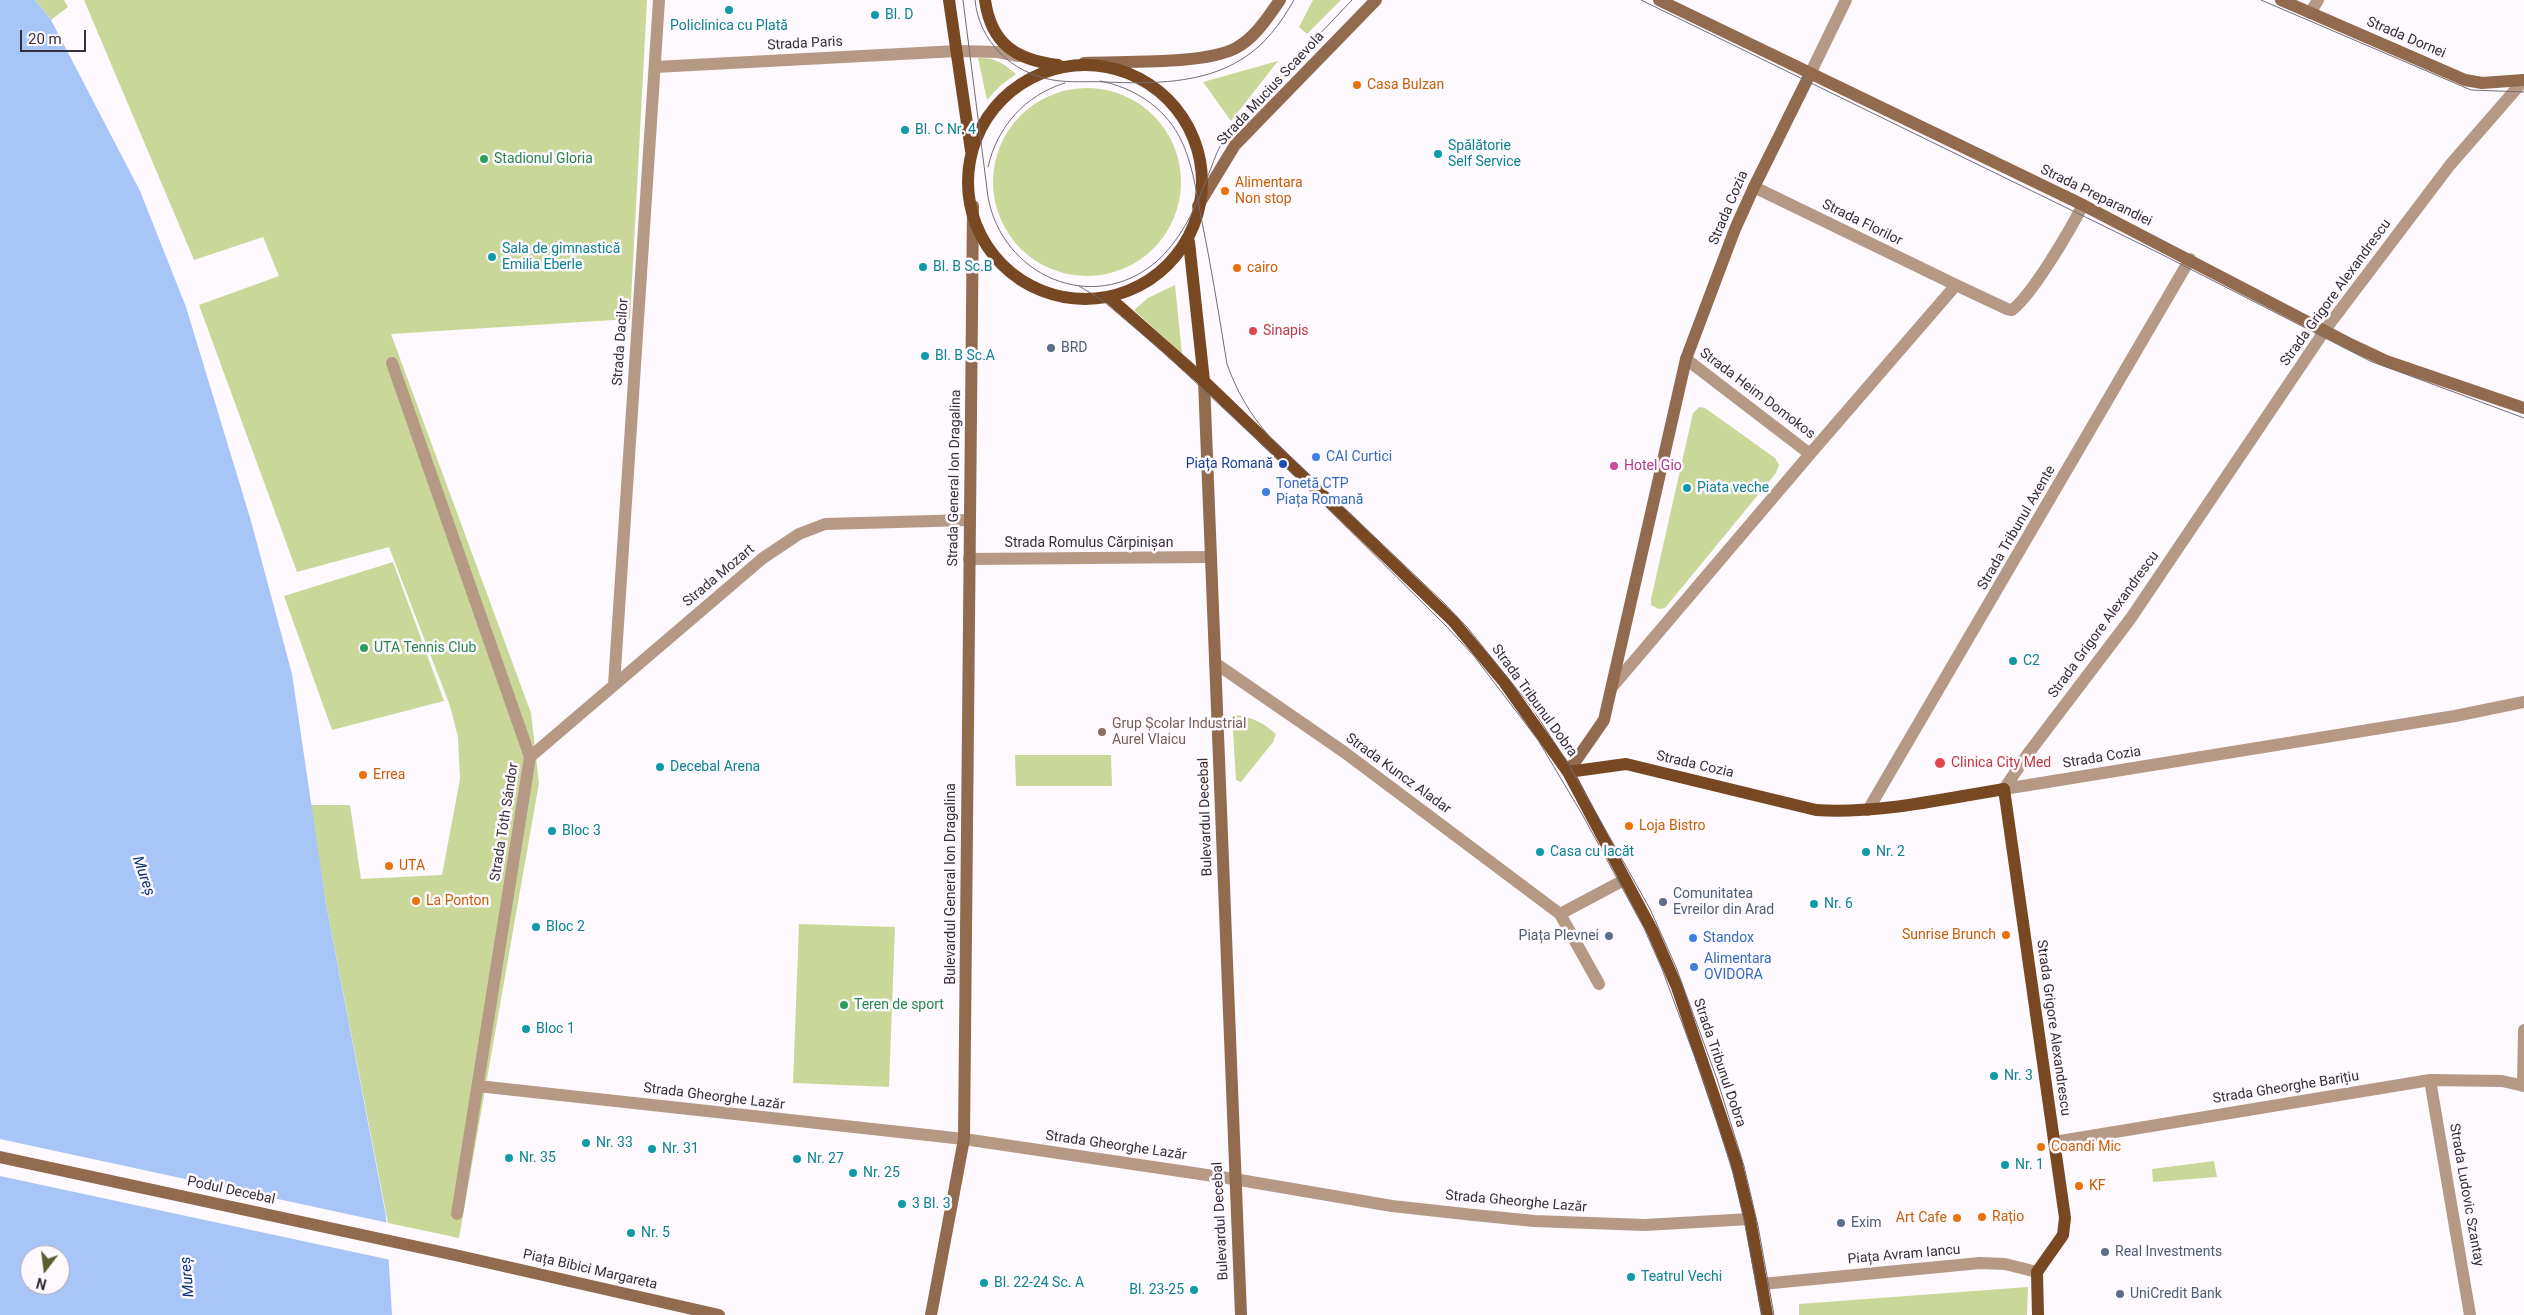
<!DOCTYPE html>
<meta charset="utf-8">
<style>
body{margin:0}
#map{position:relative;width:2524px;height:1315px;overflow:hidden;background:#fdf9fe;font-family:Roboto,sans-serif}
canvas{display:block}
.north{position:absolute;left:20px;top:1245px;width:50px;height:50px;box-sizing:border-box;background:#fdf9fe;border:1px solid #ada8af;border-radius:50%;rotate:195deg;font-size:14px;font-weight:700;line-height:20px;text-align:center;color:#362e38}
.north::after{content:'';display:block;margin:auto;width:18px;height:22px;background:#595e2c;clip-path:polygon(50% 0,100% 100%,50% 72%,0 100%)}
.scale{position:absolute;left:20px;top:30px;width:66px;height:22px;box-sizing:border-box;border:2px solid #362e38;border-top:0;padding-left:6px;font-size:15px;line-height:18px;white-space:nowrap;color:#362e38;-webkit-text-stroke:4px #fdf9fe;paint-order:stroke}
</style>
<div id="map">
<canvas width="2524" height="1315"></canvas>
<div class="north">N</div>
<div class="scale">20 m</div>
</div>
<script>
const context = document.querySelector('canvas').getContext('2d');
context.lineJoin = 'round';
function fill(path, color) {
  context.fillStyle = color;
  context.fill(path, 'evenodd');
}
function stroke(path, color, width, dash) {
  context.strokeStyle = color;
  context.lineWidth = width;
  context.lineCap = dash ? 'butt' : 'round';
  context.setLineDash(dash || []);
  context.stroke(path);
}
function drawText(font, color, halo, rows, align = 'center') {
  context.font = font + ' Roboto,sans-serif';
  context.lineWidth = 5;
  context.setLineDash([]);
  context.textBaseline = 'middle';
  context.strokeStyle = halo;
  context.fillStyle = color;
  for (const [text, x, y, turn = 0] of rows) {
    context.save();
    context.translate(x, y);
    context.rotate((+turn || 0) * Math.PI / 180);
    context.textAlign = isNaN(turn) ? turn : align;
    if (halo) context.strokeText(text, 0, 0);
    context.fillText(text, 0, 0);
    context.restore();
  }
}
const green = new Path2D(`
 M35 0H64L68 7 51 20Z
 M84 0H647L630 319 391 334 531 713 539 783 459 1238 388 1223 326 904 310 805H350L361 879 442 875 460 779 458 737 450 706 389 547 297 572 199 305 279 276 263 237 194 260Z
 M1313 0H1341L1307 34 1299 27Z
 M978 58C995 57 1003 63 1016 74L1000 86 987 100Z
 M1278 61 1231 121 1203 82Z
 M993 182a94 94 0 1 1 188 0a94 94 0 1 1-188 0Z
 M1175 285 1182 354 1134 310 1148 298Z
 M1699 407 1705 408 1775 458 1779 465 1776 473 1665 608 1659 609 1651 605V599L1693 413Z
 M393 562 444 701 332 730 284 596Z
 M1232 715C1251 716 1262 722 1276 734L1273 742 1241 782 1236 780Z
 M1015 755H1111L1112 786H1016Z
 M799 924 895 927 889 1087 793 1083Z
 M2214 1161 2217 1177 2153 1182 2152 1169Z
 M2028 1287 2027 1315H1799V1304Z`);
const water = new Path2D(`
 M0 0H35L51 20 140 191 186 307 251 521 292 674 326 904 386 1216 392 1315H0ZM30 1255H60V1285H30Z`);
const pier = new Path2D(`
 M0 1139 389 1223 391 1260 0 1176Z`);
const street = new Path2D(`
 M2310 13 2318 0
 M655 67 957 51 998 52 1018 56
 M1810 74 1846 0
 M1754 187 1956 285 1810 454
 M1956 285 2007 309 2012 310C2033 294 2070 230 2083 205
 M392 363 530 757 457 1214
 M969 559 1209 557
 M1215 663 1344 752 1560 914 1599 984
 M614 685 659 0
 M1612 687 1810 454 1686 359
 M530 757 763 558 799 534 825 524 969 520
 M2004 789 2027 755 2131 618 2325 330 2450 165 2524 80
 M2004 789 2455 716 2524 702
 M1868 810 2190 259
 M1560 914 1624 880
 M2430 1080 2470 1315
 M478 1086 964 1139 1234 1179 1392 1206 1474 1215 1534 1221 1645 1225 1750 1219
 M2523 1086 2524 1030
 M2054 1142 2430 1080 2502 1081 2524 1086
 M1762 1284 1980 1263 2005 1264 2037 1272`);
const secondary = new Path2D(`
 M1659 0 2083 205 2352 345 2386 361 2524 408
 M2281 0 2465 80 2482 83 2524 80
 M1084 63C1123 61 1204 65 1236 48 1255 38 1268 17 1280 0
 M1198 206 1235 145 1376 0
 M1204 381 1241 1315
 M1568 772 1604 720 1686 359 1735 229 1754 187 1810 74
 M0 1157 455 1255 719 1315
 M931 1315 964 1139 973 206`);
const primary = new Path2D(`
 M949 0 971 151
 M985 0C991 44 1016 60 1058 65
 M968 182a117 117 0 1 1 234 0a117 117 0 1 1-234 0Z
 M1189 242 1204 381
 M1111 299 1204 381 1453 621 1504 682 1568 772 1652 930 1677 987 1736 1161 1750 1219 1767 1315
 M1568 772 1626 764 1816 810C1879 814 1942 799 2004 789L2065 1218 2063 1235 2037 1272 2038 1315`);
const tram = new Path2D(`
 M963 0 988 197C1002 275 1092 316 1156 262 1178 243 1194 212 1204 186 1211 169 1216 152 1225 137 1237 118 1256 102 1271 86 1298 57 1325 28 1352 0
 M975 0C979 42 1012 73 1053 80 1071 83 1088 81 1106 82 1151 84 1203 84 1242 59 1265 45 1281 23 1294 0
 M1641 0 2161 254 2370 361 2524 418
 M2261 0 2471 90 2524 92
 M1100 81C1132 87 1163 106 1179 136 1192 160 1196 190 1201 217 1211 265 1219 315 1227 364 1237 392 1250 414 1269 436L1444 603 1467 627 1532 708 1569 765 1650 909 1676 967 1717 1079 1744 1166 1758 1226 1774 1315
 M988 167C997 127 1025 95 1065 83
 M1079 286 1102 300 1161 350 1283 464 1445 625 1474 656 1538 740 1582 814 1644 928 1662 969 1707 1090 1733 1173 1744 1220 1762 1315`);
const markers = [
 [729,10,5,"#0f9aa8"],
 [875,15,5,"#0f9aa8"],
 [1357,85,5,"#e8710a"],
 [905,130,5,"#0f9aa8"],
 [1438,154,5,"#0f9aa8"],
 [484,159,5,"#2e9e5b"],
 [1225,191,5,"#e8710a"],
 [492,257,5,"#0f9aa8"],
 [923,267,5,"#0f9aa8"],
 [1237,268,5,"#e8710a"],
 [1253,331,5,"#e0444e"],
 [1051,348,5,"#5c6f8a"],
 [925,356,5,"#0f9aa8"],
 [1316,457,5,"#3f7fe0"],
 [1283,464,5,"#1a4fb4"],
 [1614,466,5,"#d1479c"],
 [1687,488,5,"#0f9aa8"],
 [1266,492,5,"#3f7fe0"],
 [364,648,5,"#2e9e5b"],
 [2013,661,5,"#0f9aa8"],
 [1102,732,5,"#8d6e63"],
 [1940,763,6,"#e0444e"],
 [660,767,5,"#0f9aa8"],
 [363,775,5,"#e8710a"],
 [1629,826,5,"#e8710a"],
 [552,831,5,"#0f9aa8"],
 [1540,852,5,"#0f9aa8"],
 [1866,852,5,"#0f9aa8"],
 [389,866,5,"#e8710a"],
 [416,901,5,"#e8710a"],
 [1663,902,5,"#5c6f8a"],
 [1814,904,5,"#0f9aa8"],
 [536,927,5,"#0f9aa8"],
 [2006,935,5,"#e8710a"],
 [1609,936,5,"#5c6f8a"],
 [1693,938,5,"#3f7fe0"],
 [1694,967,5,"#3f7fe0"],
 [844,1005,5,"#2e9e5b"],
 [526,1029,5,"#0f9aa8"],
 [1994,1076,5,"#0f9aa8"],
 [586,1143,5,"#0f9aa8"],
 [2041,1147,5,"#e8710a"],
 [652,1149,5,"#0f9aa8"],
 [509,1158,5,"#0f9aa8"],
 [797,1159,5,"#0f9aa8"],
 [2005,1165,5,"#0f9aa8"],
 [853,1173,5,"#0f9aa8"],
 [2079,1186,5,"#e8710a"],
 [902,1204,5,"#0f9aa8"],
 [1982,1217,5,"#e8710a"],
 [1957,1218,5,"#e8710a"],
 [1841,1223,5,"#5c6f8a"],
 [631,1233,5,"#0f9aa8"],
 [2105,1252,5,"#5c6f8a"],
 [1631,1277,5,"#0f9aa8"],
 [984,1283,5,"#0f9aa8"],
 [1194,1290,5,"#0f9aa8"],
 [2120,1294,5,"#5c6f8a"]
];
const cultureNames = [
 ["Bl. D",885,15],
 ["Policlinica cu Plată",729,26,"center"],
 ["Bl. C Nr. 4",915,130],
 ["Spălătorie",1448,146],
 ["Self Service",1448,162],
 ["Sala de gimnastică",502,249],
 ["Emilia Eberle",502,265],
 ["Bl. B Sc.B",933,267],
 ["Bl. B Sc.A",935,356],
 ["Piata veche",1697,488],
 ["C2",2023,661],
 ["Decebal Arena",670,767],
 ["Bloc 3",562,831],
 ["Casa cu lacăt",1550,852],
 ["Nr. 2",1876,852],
 ["Nr. 6",1824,904],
 ["Bloc 2",546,927],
 ["Bloc 1",536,1029],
 ["Nr. 3",2004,1076],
 ["Nr. 33",596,1143],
 ["Nr. 31",662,1149],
 ["Nr. 35",519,1158],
 ["Nr. 27",807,1159],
 ["Nr. 1",2015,1165],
 ["Nr. 25",863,1173],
 ["3 Bl. 3",912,1204],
 ["Nr. 5",641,1233],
 ["Teatrul Vechi",1641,1277],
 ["Bl. 22-24 Sc. A",994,1283],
 ["Bl. 23-25",1184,1290,"right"]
];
const streetNames = [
 ["Strada Dornei",2406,38,23],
 ["Strada Paris",805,44,-3],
 ["Strada Mucius Scaevola",1271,89,-47],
 ["Strada Preparandiei",2096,196,26],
 ["Strada Cozia",1729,208,-67],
 ["Strada Florilor",1862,223,26],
 ["Strada Grigore Alexandrescu",2336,293,-54],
 ["Strada Dacilor",621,342,-86],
 ["Strada Heim Domokos",1757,394,37],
 ["Strada General Ion Dragalina",955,478,-89],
 ["Strada Tribunul Axente",2017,528,-60],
 ["Strada Romulus Cărpinișan",1089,543],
 ["Strada Mozart",719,576,-40],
 ["Strada Grigore Alexandrescu",2104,625,-54],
 ["Strada Tribunul Dobra",1534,701,54],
 ["Strada Cozia",2102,758,-9],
 ["Strada Cozia",1695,765,13],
 ["Strada Kuncz Aladar",1398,774,36],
 ["Bulevardul Decebal",1206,817,-92],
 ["Strada Tóth Sándor",505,822,-81],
 ["Bulevardul General Ion Dragalina",951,884,-90],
 ["Strada Grigore Alexandrescu",2053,1028,82],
 ["Strada Tribunul Dobra",1719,1063,71],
 ["Strada Gheorghe Barițiu",2286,1088,-9],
 ["Strada Gheorghe Lazăr",714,1097,7],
 ["Strada Gheorghe Lazăr",1116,1146,8],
 ["Podul Decebal",231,1191,12],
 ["Strada Ludovic Szantay",2466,1195,80],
 ["Strada Gheorghe Lazăr",1516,1202,5],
 ["Bulevardul Decebal",1221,1221,-93],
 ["Piața Avram Iancu",1904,1255,-5],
 ["Piața Bibici Margareta",590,1270,13]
];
const foodNames = [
 ["Casa Bulzan",1367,85],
 ["Alimentara",1235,183],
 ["Non stop",1235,199],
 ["cairo",1247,268],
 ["Errea",373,775],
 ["Loja Bistro",1639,826],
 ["UTA",399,866],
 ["La Ponton",426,901],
 ["Sunrise Brunch",1996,935,"right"],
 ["Coandi Mic",2051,1147],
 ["KF",2089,1186],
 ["Rațio",1992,1217],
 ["Art Cafe",1947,1218,"right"]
];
const leisureNames = [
 ["Stadionul Gloria",494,159],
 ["UTA Tennis Club",374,648],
 ["Teren de sport",854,1005]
];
const healthNames = [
 ["Sinapis",1263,331],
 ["Clinica City Med",1951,763]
];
const serviceNames = [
 ["BRD",1061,348],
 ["Comunitatea",1673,894],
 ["Evreilor din Arad",1673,910],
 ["Piața Plevnei",1599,936,"right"],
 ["Exim",1851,1223],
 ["Real Investments",2115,1252],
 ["UniCredit Bank",2130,1294]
];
const shopNames = [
 ["CAI Curtici",1326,457],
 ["Tonetă CTP",1276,484],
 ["Piața Romană",1276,500],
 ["Standox",1703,938],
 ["Alimentara",1704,959],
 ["OVIDORA",1704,975]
];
const transitNames = [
 ["Piața Romană",1273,464]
];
const hotelNames = [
 ["Hotel Gio",1624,466]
];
const educationNames = [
 ["Grup Școlar Industrial",1112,724],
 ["Aurel Vlaicu",1112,740]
];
const waterNames = [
 ["Mureș",143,876,71],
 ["Mureș",188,1277,-95]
];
fill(green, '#c9d899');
fill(water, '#a7c5f7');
fill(pier, '#fdf9fe');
stroke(street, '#b59985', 12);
stroke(secondary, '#926a4d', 12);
stroke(primary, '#784823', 12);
stroke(tram, '#736c75', 1);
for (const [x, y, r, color] of markers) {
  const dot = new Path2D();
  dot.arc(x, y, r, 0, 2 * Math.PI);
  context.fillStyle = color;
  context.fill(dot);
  stroke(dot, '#fdf9fe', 2);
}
drawText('14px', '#0d838f', '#fdf9fe', cultureNames, 'left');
drawText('14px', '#362e38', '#fdf9fe', streetNames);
drawText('14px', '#c56008', '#fdf9fe', foodNames, 'left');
drawText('14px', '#27864d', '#fdf9fe', leisureNames, 'left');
drawText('14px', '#be3a42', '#fdf9fe', healthNames, 'left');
drawText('14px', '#4e5e75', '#fdf9fe', serviceNames, 'left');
drawText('14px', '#366cbe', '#fdf9fe', shopNames, 'left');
drawText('14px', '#164399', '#fdf9fe', transitNames, 'right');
drawText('14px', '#b23c85', '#fdf9fe', hotelNames, 'left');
drawText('14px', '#785e54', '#fdf9fe', educationNames, 'left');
drawText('italic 15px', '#073076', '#fdf9fe', waterNames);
</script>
